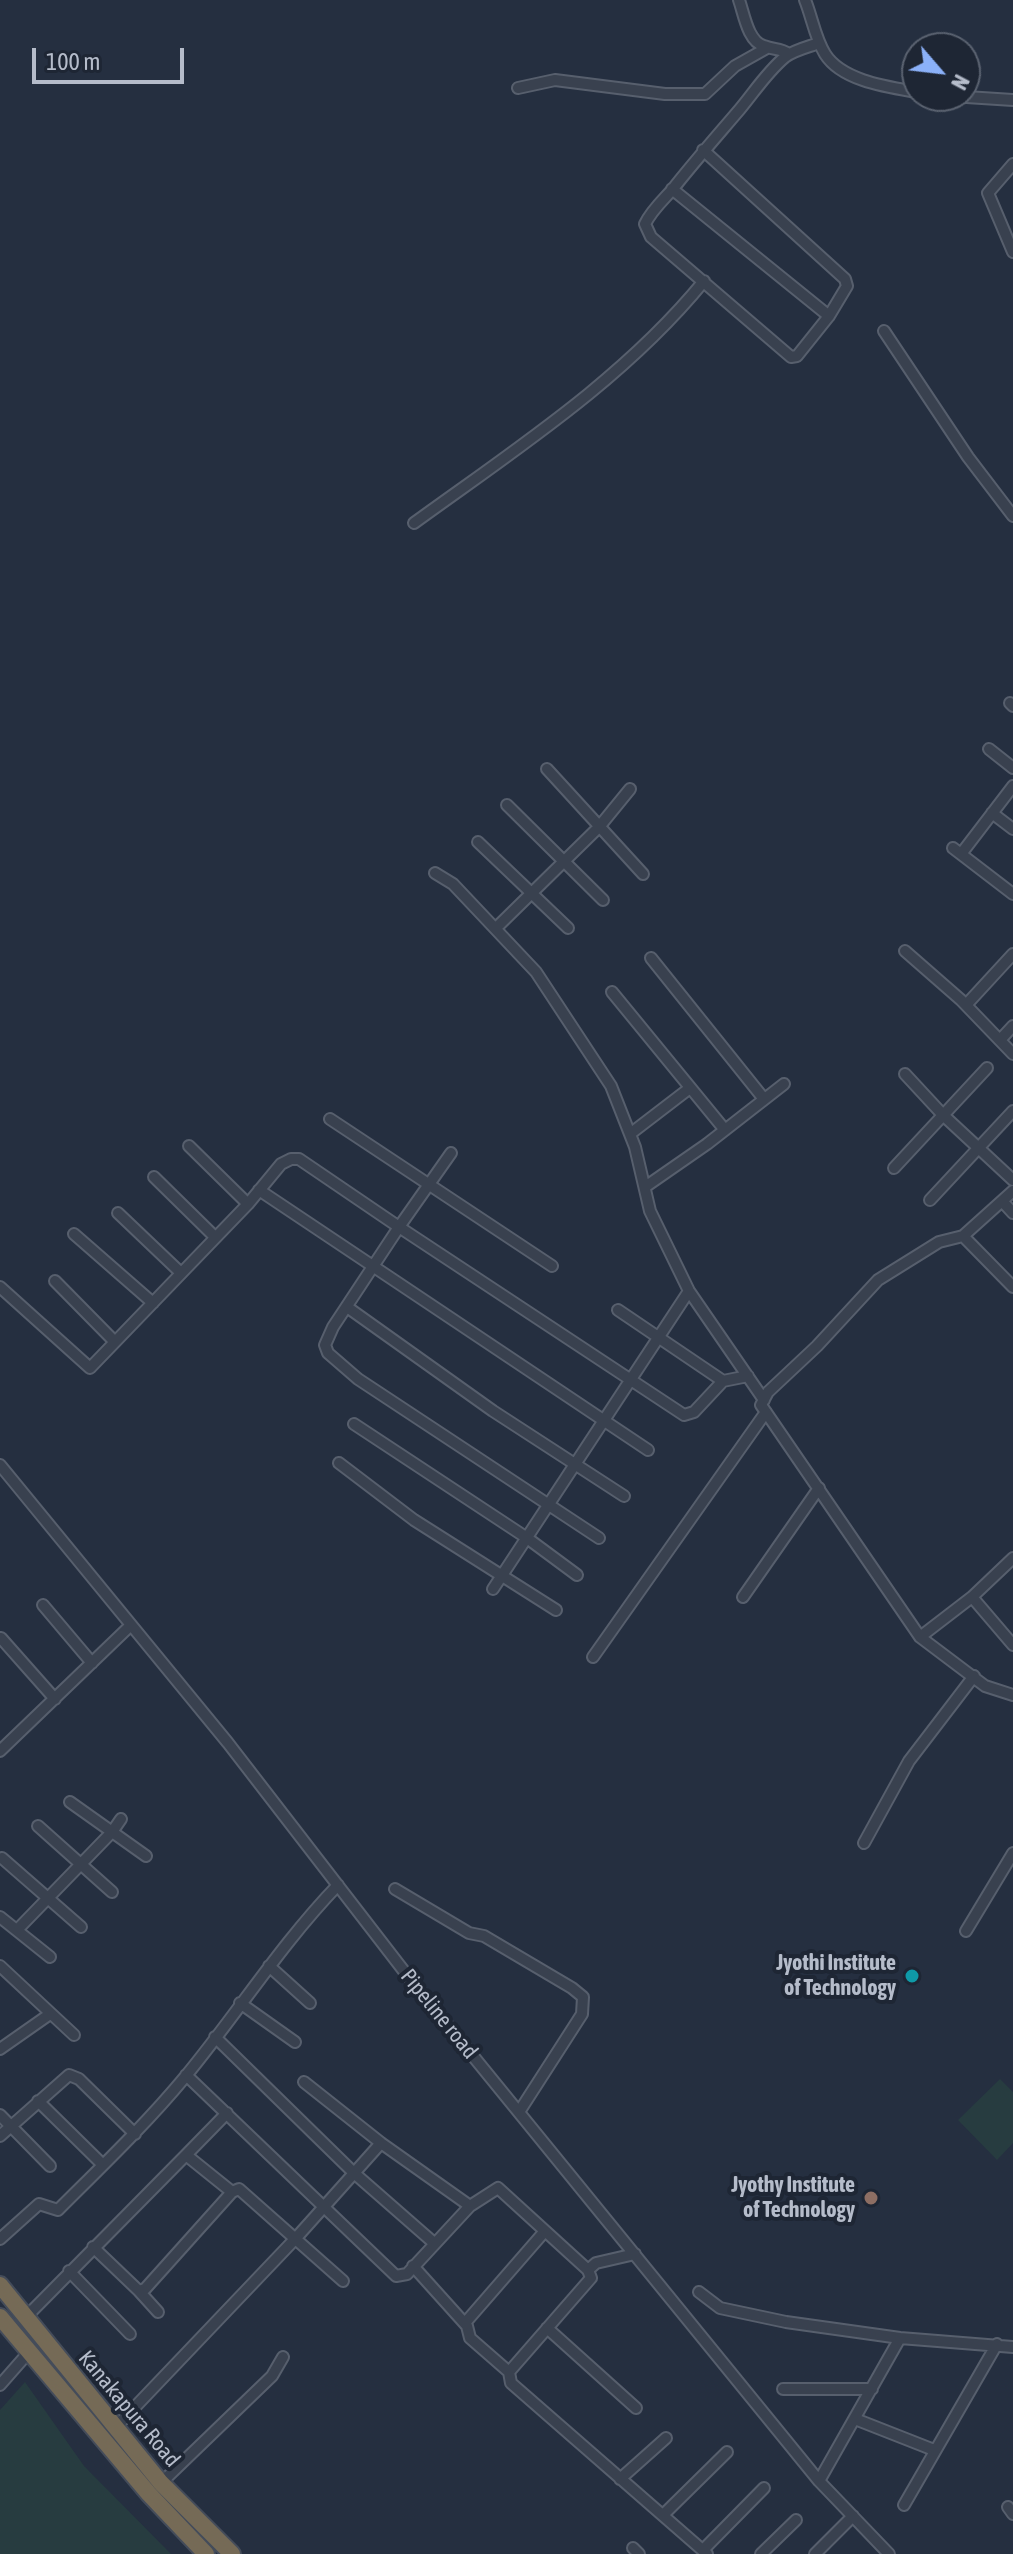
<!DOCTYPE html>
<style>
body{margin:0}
#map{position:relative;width:1013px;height:2554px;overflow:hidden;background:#252f40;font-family:"Asap Condensed",sans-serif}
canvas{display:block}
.north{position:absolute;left:901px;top:32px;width:80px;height:80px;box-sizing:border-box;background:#1e2634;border:2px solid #5a6270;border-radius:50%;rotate:118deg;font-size:22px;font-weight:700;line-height:32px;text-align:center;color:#b5bcca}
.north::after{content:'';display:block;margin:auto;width:28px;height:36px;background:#8bb1f9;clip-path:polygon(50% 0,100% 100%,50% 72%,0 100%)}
.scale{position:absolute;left:32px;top:48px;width:152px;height:36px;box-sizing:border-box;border:4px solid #b5bcca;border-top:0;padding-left:10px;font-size:24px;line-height:28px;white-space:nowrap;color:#b5bcca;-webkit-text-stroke:6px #1e2634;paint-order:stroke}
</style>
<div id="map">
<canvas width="1013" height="2554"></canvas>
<div class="north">N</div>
<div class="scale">100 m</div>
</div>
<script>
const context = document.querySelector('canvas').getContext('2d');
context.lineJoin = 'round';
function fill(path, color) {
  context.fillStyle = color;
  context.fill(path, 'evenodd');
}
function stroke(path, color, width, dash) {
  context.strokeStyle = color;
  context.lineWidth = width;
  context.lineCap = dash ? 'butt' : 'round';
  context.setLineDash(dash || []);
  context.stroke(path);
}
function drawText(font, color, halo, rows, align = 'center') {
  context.font = font + ' "Asap Condensed",sans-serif';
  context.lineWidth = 8;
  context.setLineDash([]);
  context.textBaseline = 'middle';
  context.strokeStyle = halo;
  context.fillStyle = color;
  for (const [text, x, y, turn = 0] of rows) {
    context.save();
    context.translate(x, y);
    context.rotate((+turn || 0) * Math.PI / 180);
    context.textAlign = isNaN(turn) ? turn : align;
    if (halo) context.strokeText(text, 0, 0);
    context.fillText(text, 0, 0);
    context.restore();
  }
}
const green = new Path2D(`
 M1000 2079 1013 2092V2143L997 2160 958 2120Z
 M25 2382 84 2466 171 2554H0V2410Z`);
const minor = new Path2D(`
 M739 0C744 14 748 42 764 46 774 50 780 48 789 54
 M805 0C812 17 815 38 825 54 842 81 888 87 917 92
 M518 88 555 80 665 94H705L735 66 767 48
 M951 96 1013 100
 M703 150 845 279 847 286 829 316 797 356 791 357 651 237 645 224C651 211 662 201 672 190 694 162 717 136 740 109 755 91 767 72 785 57 794 50 808 47 819 43
 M1013 164 988 193 1013 252
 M672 189 829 316
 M884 331 968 457 1013 516
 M414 523C516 449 624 379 704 281
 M1010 703 1013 706
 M989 749 1013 768
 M547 769 643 874
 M507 805 603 900
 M992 813 1013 829
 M478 842 568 928
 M953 848 1013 894
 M961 854 1013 786
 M435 873 453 884 536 972 611 1086 635 1147 650 1211 689 1291 764 1400
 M496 928 599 827 630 789
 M905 951 961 1000 1013 1054
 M651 958 764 1099
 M612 992 725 1130
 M966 1005 1013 954
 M1000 1040 1013 1026
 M905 1074 943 1115 1013 1180
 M330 1119 552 1266
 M630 1134 690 1088
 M189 1146 248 1204
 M451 1153 399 1227 684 1415 694 1412 723 1381
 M894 1168 987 1068
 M154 1177 215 1237
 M645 1187 707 1144 784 1084
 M259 1190 648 1450
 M1013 1191 963 1236 1013 1287
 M930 1200 1013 1111
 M1002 1201 1013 1213
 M118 1213 181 1273
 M74 1234 153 1303
 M963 1236 939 1242 878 1280 817 1346 768 1392 761 1405 920 1637 985 1686 1013 1695
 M55 1281 115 1342
 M0 1287 90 1368 248 1204 281 1164 291 1159H299L399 1227 333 1327 325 1345 328 1353 358 1379 599 1538
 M347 1307 493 1411 624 1496
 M618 1310 723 1381 748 1376
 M354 1424 527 1538 577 1575
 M339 1463 414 1520 556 1610
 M0 1465 228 1743 407 1975 819 2481 889 2554
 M493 1589 689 1291
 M743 1597 819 1488
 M972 1597 1013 1645
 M43 1605 92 1663
 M920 1637 972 1597 1013 1558
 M1 1638 55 1699
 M593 1657 766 1412
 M0 1751 130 1626
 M70 1802 146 1856
 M38 1826 112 1892
 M864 1843 909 1761 974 1676
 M2 1858 81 1927
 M395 1889 469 1933 484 1936 572 1988 583 1997 582 2014 519 2112
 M0 1917 50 1957
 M17 1930 112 1832 121 1819
 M966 1931 1013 1853
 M0 1966 74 2035
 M269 1966 310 2003
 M240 2003 295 2042
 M215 2037 354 2173 434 2243
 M0 2049 50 2014
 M186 2075 396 2276 407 2274 470 2206 498 2188 588 2270 591 2278 509 2372 511 2383 707 2554
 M304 2082 381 2143 470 2206
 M38 2101 103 2165
 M0 2115 50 2166
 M0 2136 69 2075 79 2079 135 2134
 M186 2155 227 2113
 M0 2239 39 2204 58 2210C102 2166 146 2124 185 2077 237 2014 281 1944 338 1885
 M93 2247 139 2291 145 2289 232 2192 239 2189 343 2281
 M413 2266 467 2326 470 2338 509 2372
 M588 2270 596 2263 635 2254
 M69 2271 130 2334
 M139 2291 158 2312
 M699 2292 720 2308 786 2322 900 2338 1013 2347
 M25 2318 186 2155 232 2192
 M465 2323 545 2231
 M547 2328 636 2408
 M0 2385 29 2352
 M783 2389H872
 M855 2419 934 2450
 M115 2428 296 2238 381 2143
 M620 2479 666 2438
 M819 2481 900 2338
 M161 2483 272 2376 283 2357
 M904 2505 997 2344
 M1008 2507 1013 2514
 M663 2515 727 2452
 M633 2548 639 2554
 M703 2550 764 2488
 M761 2554 796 2520
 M815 2554 853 2516`);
const highway = new Path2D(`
 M0 2285 161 2483 232 2554
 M0 2317 149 2494 206 2554`);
const markers = [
 [912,1976,8,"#0f9aa8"],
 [871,2198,8,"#8d6e63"]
];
const poiNames = [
 ["Jyothi Institute",896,1963],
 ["of Technology",896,1988],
 ["Jyothy Institute",855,2185],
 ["of Technology",855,2210]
];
const streetNames = [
 ["Pipeline road",439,2014,51],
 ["Kanakapura Road",129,2409,50]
];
fill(green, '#273c40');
stroke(minor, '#575f6d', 14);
stroke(highway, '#444c5a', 20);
stroke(minor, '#39414f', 10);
stroke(highway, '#756a56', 16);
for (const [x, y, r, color] of markers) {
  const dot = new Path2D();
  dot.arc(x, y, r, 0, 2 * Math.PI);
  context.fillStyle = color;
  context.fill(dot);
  stroke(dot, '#1e2634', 3);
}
drawText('bold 22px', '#b5bcca', '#1e2634', poiNames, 'right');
drawText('22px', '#b5bcca', '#1e2634', streetNames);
</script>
